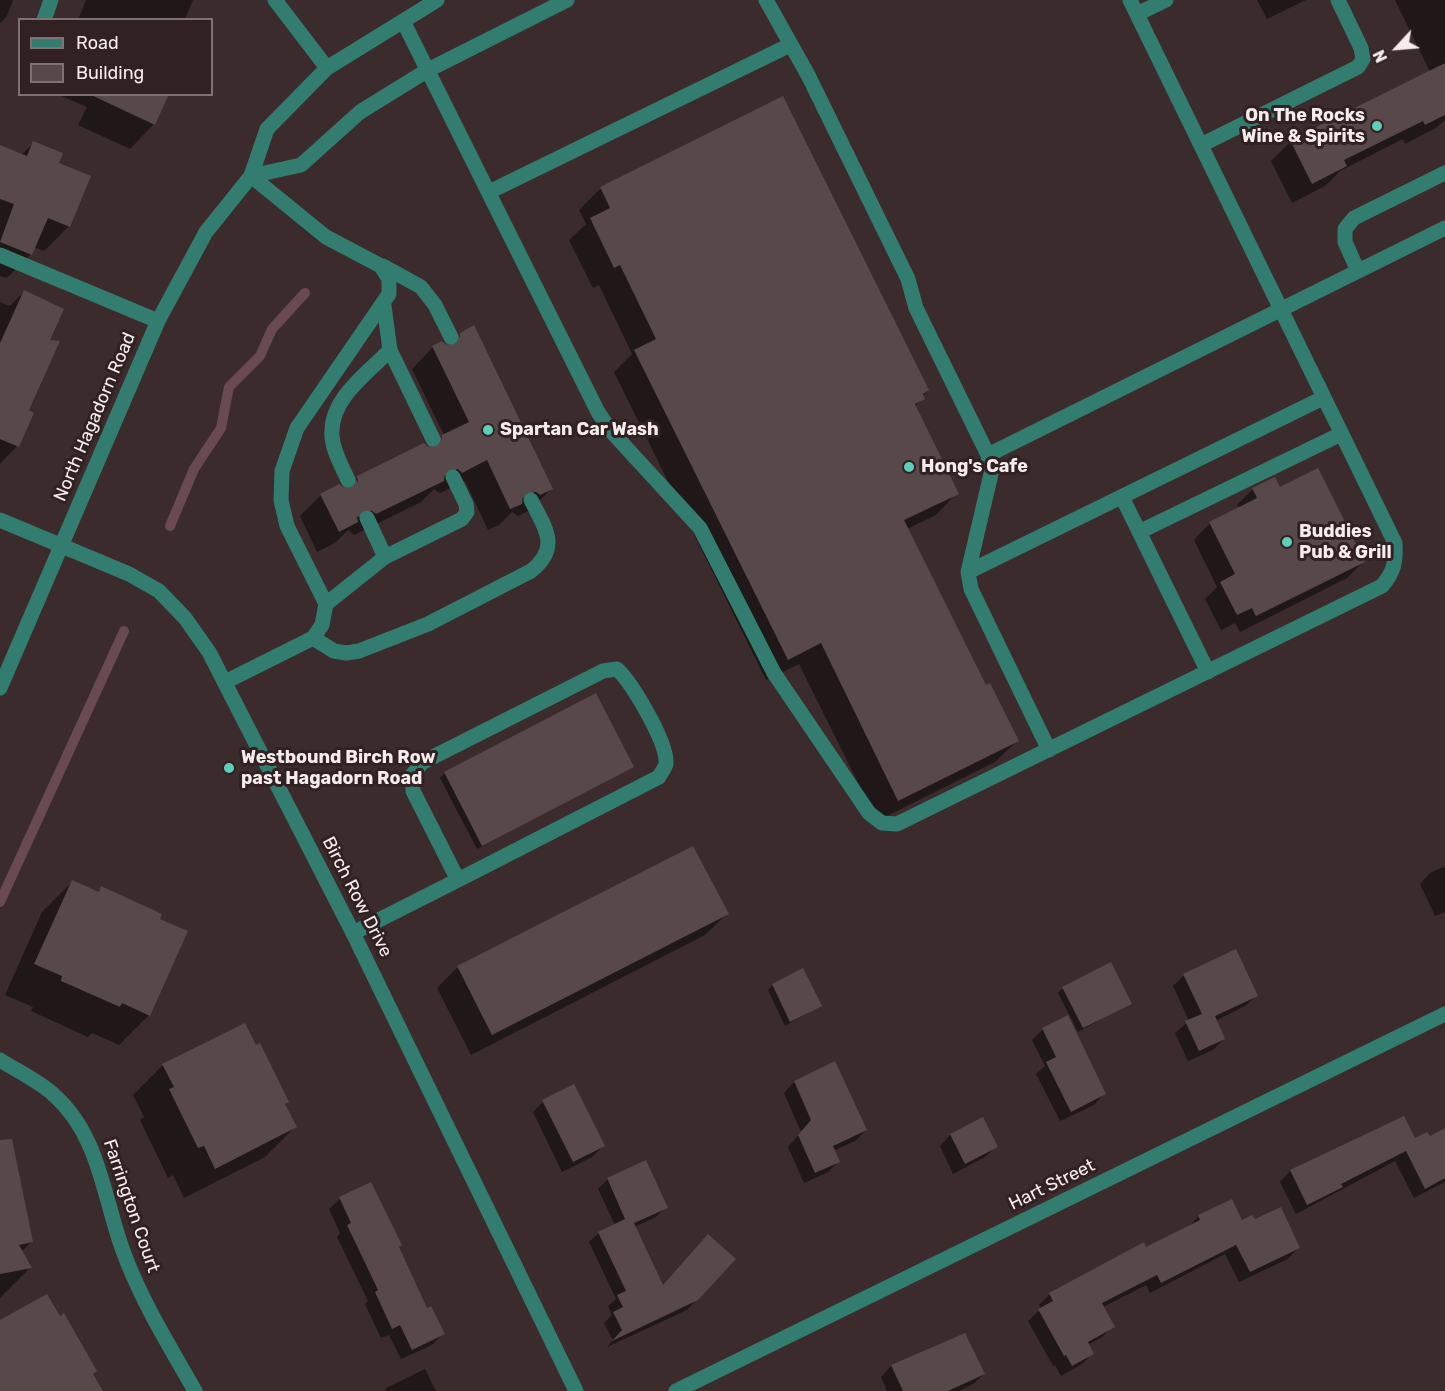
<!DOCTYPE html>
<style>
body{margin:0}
#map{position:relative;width:1445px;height:1391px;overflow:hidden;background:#3b2b2d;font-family:Rubik,sans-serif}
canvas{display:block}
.legend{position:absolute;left:18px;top:18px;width:195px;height:78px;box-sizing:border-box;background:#312123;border:2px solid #807274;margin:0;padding:8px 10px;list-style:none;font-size:18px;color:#f7eced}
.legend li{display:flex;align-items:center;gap:12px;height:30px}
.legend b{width:30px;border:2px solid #807274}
.north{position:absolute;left:1367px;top:18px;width:60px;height:60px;-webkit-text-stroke:4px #312123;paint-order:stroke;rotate:244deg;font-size:16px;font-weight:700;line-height:24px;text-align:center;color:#f7eced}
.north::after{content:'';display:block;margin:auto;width:21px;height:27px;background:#f7eced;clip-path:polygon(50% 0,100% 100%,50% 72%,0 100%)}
</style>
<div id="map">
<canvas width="1445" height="1391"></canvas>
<ul class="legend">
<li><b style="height:8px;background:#327d70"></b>Road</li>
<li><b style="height:16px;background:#59484a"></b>Building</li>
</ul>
<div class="north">N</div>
</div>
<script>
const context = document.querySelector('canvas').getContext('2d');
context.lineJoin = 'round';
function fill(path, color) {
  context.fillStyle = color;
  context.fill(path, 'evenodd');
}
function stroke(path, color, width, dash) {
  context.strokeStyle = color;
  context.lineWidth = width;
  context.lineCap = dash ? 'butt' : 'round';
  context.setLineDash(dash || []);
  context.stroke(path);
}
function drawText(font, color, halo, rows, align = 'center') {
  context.font = font + ' Rubik,sans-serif';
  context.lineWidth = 6;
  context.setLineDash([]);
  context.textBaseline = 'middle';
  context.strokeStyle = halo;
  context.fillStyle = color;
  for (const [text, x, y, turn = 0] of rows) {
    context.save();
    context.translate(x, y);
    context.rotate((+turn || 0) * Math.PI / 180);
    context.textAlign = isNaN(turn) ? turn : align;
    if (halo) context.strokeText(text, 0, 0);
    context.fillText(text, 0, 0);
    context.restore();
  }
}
const shadow = new Path2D(`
 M0 0H13L7 16 0 23Z
 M86 0H193L185 19 194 20H78Z
 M1257 0H1306L1267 19Z
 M1395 0H1445V120L1436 128 1405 144 1403 139 1340 171 1325 186 1292 203 1271 161 1291 141 1430 72Z
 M57 94H168L154 124 130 149 78 125 87 107Z
 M34 143 57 164 89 177 68 227 44 251 34 247 31 254 7 278 0 276V146L21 155Z
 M601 188 928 390 915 407 957 493 936 515 907 529 985 687 1017 741 995 762 877 821 799 664 766 680 614 372 632 354 599 285 593 288 569 240 586 224 579 210Z
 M24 292 48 341 17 446 0 464V302L10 306Z
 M461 334 551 489 530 510 518 516 512 512 499 525 488 530 465 481 440 493 434 489 421 502 354 535 348 530 335 543 317 552 300 516 321 495 345 490 358 477 430 449 444 435 412 369 433 347H447Z
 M1253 489H1280L1363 562 1347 578 1240 632 1235 623 1221 630 1205 599 1217 587 1194 540 1210 523 1239 509 1237 505Z
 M632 766 477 849 440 778 445 773Z
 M1445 866V912L1435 916 1420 884 1430 873Z
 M72 882 97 893 102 888 149 1015 119 1045 92 1033 88 1037 31 1011 33 1007 5 995 42 912Z
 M727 914 705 935 471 1055 437 988 458 967Z
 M1184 975 1256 996 1245 1006 1215 1021 1224 1039 1213 1050 1188 1061 1175 1033 1189 1021 1173 986Z
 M773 985 820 1006 785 1026 768 990Z
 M1063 988 1130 1003 1078 1032 1058 993Z
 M1043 1029 1104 1094 1094 1105 1060 1121 1036 1074 1045 1066 1032 1040Z
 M163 1065 284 1105 295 1127 265 1157 184 1198 173 1175 168 1178 140 1120 144 1117 133 1095Z
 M794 1082 866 1130 855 1141 833 1151 839 1161 828 1172 804 1183 788 1147 801 1132 784 1093Z
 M543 1102 603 1146 592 1157 562 1172 533 1112Z
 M983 1119 996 1147 985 1157 953 1174 940 1146 950 1135Z
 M1445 1130V1182L1414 1198 1395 1161 1296 1214 1280 1182 1290 1171 1429 1138Z
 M0 1147 31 1242 21 1252 30 1268 0 1298Z
 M608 1179 666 1207 656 1217 634 1227 662 1287 697 1299 687 1310 607 1347 613 1340 604 1323 612 1315 608 1306 616 1299 589 1242 599 1233 615 1225 598 1189Z
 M371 1184 426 1310 443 1334 432 1345 401 1359 389 1335 381 1338 365 1304 368 1301 337 1237 340 1233 329 1209 340 1199Z
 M1199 1216 1254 1221 1298 1248 1288 1259 1239 1282 1225 1254 1150 1293 1146 1285 1103 1307 1113 1326 1102 1337 1088 1345 1093 1353 1082 1364 1061 1376 1055 1365 1053 1366 1028 1321 1041 1309 1039 1305 1050 1294 1188 1227Z
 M939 1344 984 1374 973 1384 959 1391H887L881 1377 891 1366Z
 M425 1369 436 1391H384L388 1387Z`);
const stream = new Path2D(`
 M170 526 194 469 221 428 229 387 260 356 272 329 305 293
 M0 902 124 631`);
const building = new Path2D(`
 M1445 63V115L1425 125 1423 121 1344 160 1347 166 1312 184 1290 140Z
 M89 94H169L155 125Z
 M783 96 929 390 923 394 925 399 915 404 959 494 904 520 986 685 990 683 1019 741 898 801 821 643 788 660 634 350 656 339 620 265 614 268 590 218 610 208 600 187Z
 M33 141 63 153 59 163 91 176 70 227 48 218 32 255 0 242 14 204 0 199V145L27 156Z
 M24 290 64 309 50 340 60 341 29 410 34 413 19 447 0 439V343Z
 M474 325 553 489 540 495 536 492 527 491 523 495 522 504 510 509 487 460 462 473 458 469 449 468 445 472 444 481 376 514 368 508 362 509 357 517 358 522 339 532 320 494 339 484 346 490 352 489 358 482 357 476 424 443 428 447 437 448 441 444 442 435 469 422 432 346 442 341 446 345 455 346 459 342 460 333Z
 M1318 468 1365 562 1256 616 1252 608 1237 615 1220 582 1235 574 1209 522 1257 498 1252 488 1275 477 1280 487Z
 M596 693 634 767 482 846 444 772Z
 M693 846 729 914 492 1035 457 966Z
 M72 880 99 892 101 886 162 914 160 919 188 931 150 1016 122 1003 120 1007 61 981 62 976 34 964Z
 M1236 949 1258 996 1215 1016 1225 1039 1199 1051 1185 1021 1202 1014 1183 974Z
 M1111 962 1132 1004 1083 1028 1062 987Z
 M803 968 822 1006 790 1022 772 984Z
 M1068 1015 1106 1094 1071 1112 1046 1062 1056 1057 1042 1028Z
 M245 1023 256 1045 260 1043 289 1102 285 1104 297 1127 215 1169 204 1146 198 1148 169 1089 174 1087 162 1064Z
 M835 1061 867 1130 833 1146 840 1162 815 1173 798 1135 811 1120 794 1081Z
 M574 1084 605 1146 573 1162 542 1100Z
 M1404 1116 1415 1138 1427 1132 1430 1136 1445 1128V1178L1425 1189 1406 1151 1341 1184 1343 1187 1307 1205 1290 1170Z
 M983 1117 998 1147 965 1164 950 1134Z
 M12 1139 33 1242 19 1245 32 1268 0 1274V1140Z
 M646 1160 668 1208 634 1223 663 1285 708 1234 736 1259 698 1300 612 1341 622 1330 613 1312 623 1307 617 1295 626 1291 598 1232 625 1219 607 1178Z
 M371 1182 402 1245 399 1247 427 1308 431 1306 445 1334 412 1350 400 1325 392 1329 375 1292 378 1290 347 1225 351 1223 339 1197Z
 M1232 1199 1242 1220 1252 1215 1255 1219 1281 1207 1300 1248 1250 1272 1236 1245 1161 1283 1157 1275 1102 1303 1115 1327 1088 1342 1094 1354 1072 1366 1066 1355 1064 1356 1038 1309 1053 1301 1049 1293 1144 1242 1146 1247 1200 1220 1198 1215Z
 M47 1294 60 1316 64 1313 97 1371 93 1374 103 1391H0V1320Z
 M965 1333 985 1374 948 1391H903L891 1365Z`);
const minorTunnel = new Path2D(`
 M451 337 531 500
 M433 439 453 477
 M348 480 367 518`);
const minor = new Path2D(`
 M275 0 327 68
 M766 0 808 75 908 279 916 308 988 455 1445 228
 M1137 14 1166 0
 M44 20 51 0
 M404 23 598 412 610 430 700 528 774 673 869 813 882 823 897 824 1382 586C1394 572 1396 562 1395 543L1130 0
 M1201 145 1358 67 1363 59 1361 48 1338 0
 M251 176 301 165 360 112 428 70 567 0
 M489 192 790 45
 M0 255 158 321
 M383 266 421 287 435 305 451 337
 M1358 271 1345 242V229L1354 218 1445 173
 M384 306 390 350 433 439
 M988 455 991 474 968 572 971 589 1049 750
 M348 480C342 466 333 452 332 436 329 399 367 374 390 350
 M1122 497 1208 672
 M367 518 385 557
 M0 520 129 574 159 591 185 618 209 652 353 933 576 1391
 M1139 532 1341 434
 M968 572 1323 398
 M326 604 385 557 462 519 467 512 466 504 453 477
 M313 638 334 651 346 653 359 651 428 624 531 571C561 547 545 528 531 500
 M225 682 313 638 322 625 326 604 287 526 281 500 282 471 297 428 389 294V279L381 266 326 237 251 176
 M0 688 158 321 206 232 251 176 267 129 327 68 437 0
 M353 933 458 880 659 777C661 773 665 768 666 764 668 743 632 683 617 669L603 671 423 762 412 775 413 791 458 880
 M0 1060C17 1071 39 1081 54 1095 99 1135 103 1195 122 1248 140 1299 169 1345 195 1391
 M676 1391 1445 1014`);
const markers = [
 [1377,126,6,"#5cceba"],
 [488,430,6,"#5cceba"],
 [909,467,6,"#5cceba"],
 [1287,542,6,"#5cceba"],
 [229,768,6,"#5cceba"]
];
const poiNames = [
 ["On The Rocks",1365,116,"right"],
 ["Wine & Spirits",1365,137,"right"],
 ["Spartan Car Wash",500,430],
 ["Hong's Cafe",921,467],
 ["Buddies",1299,532],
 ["Pub & Grill",1299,553],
 ["Westbound Birch Row",241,758],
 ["past Hagadorn Road",241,779]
];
const streetNames = [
 ["North Hagadorn Road",95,417,-67],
 ["Birch Row Drive",357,897,63],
 ["Hart Street",1052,1185,-26],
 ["Farrington Court",131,1206,71]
];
fill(shadow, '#0007');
stroke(stream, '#694a52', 10);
fill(building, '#59484a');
stroke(minorTunnel, '#57484a', 15, [15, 8]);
stroke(minor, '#327d70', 15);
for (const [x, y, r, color] of markers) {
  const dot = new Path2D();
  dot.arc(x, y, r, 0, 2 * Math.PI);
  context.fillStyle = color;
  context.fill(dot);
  stroke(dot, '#312123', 2);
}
drawText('bold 18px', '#f7eced', '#312123', poiNames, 'left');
drawText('18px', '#f7eced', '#312123', streetNames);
</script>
